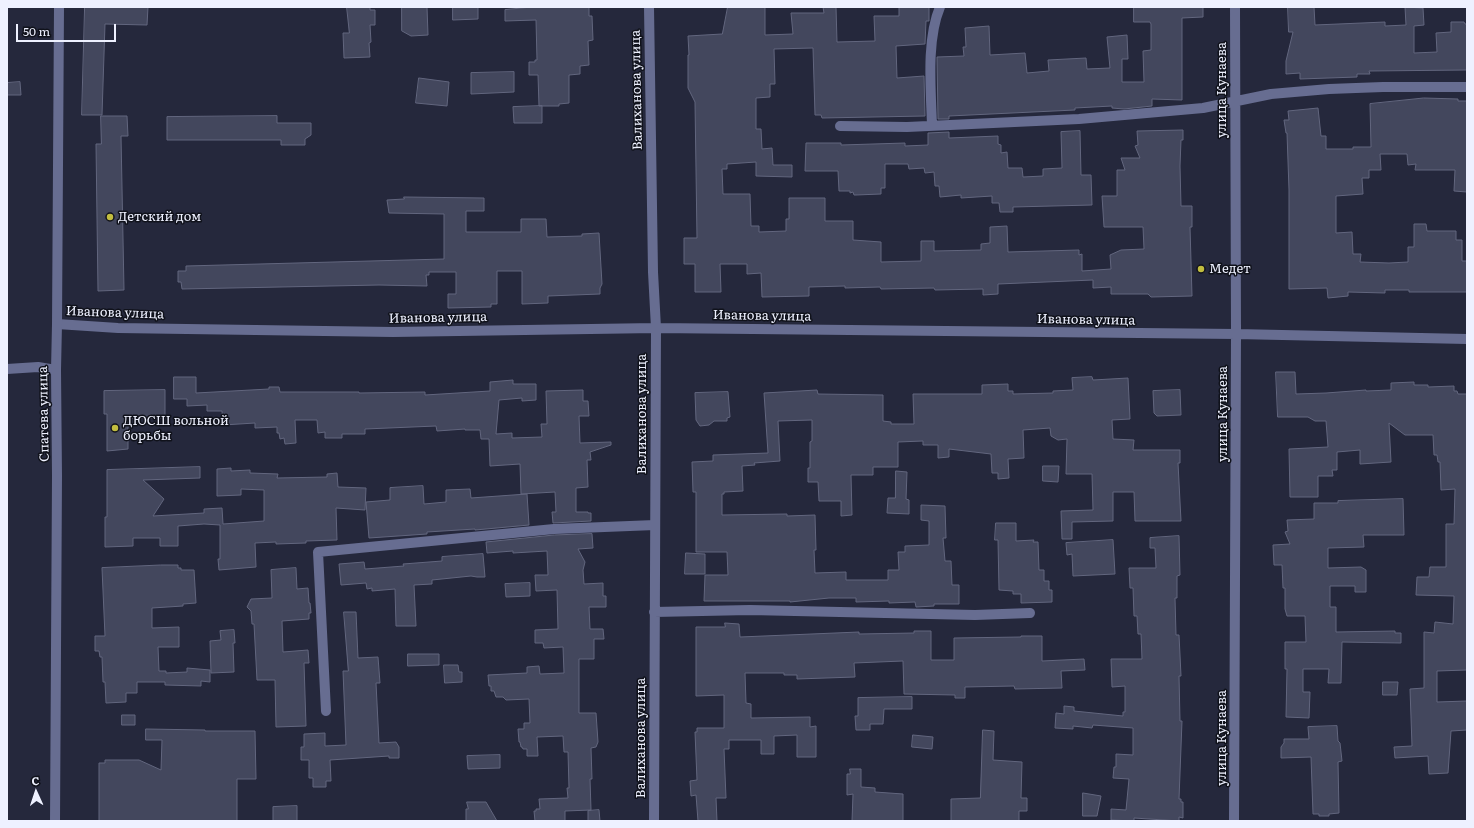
<!DOCTYPE html>
<meta charset="utf-8">
<style>
body{margin:0}
#map{position:relative;width:1474px;height:828px;overflow:hidden;background:#25283c;font-family:Literata,serif}
canvas{display:block}
.frame{position:absolute;inset:0;border:8px solid #eef1ff;pointer-events:none}
.north{position:absolute;left:16px;top:772px;width:40px;height:40px;-webkit-text-stroke:3px #10121b;paint-order:stroke;rotate:357deg;font-size:11px;font-weight:700;line-height:16px;text-align:center;color:#eef1ff}
.north::after{content:'';display:block;margin:auto;width:14px;height:18px;background:#eef1ff;clip-path:polygon(50% 0,100% 100%,50% 72%,0 100%)}
.scale{position:absolute;left:16px;top:24px;width:100px;height:18px;box-sizing:border-box;border:2px solid #eef1ff;border-top:0;padding-left:5px;font-size:12px;line-height:14px;white-space:nowrap;color:#eef1ff;-webkit-text-stroke:3px #10121b;paint-order:stroke}
</style>
<div id="map">
<canvas width="1474" height="828"></canvas>
<div class="frame"></div>
<div class="north">С</div>
<div class="scale">50 m</div>
</div>
<script>
const context = document.querySelector('canvas').getContext('2d');
context.lineJoin = 'round';
function fill(path, color) {
  context.fillStyle = color;
  context.fill(path, 'evenodd');
}
function stroke(path, color, width, dash) {
  context.strokeStyle = color;
  context.lineWidth = width;
  context.lineCap = dash ? 'butt' : 'round';
  context.setLineDash(dash || []);
  context.stroke(path);
}
function drawText(font, color, halo, rows, align = 'center') {
  context.font = font + ' Literata,serif';
  context.lineWidth = 3;
  context.setLineDash([]);
  context.textBaseline = 'middle';
  context.strokeStyle = halo;
  context.fillStyle = color;
  for (const [text, x, y, turn = 0] of rows) {
    context.save();
    context.translate(x, y);
    context.rotate((+turn || 0) * Math.PI / 180);
    context.textAlign = isNaN(turn) ? turn : align;
    if (halo) context.strokeText(text, 0, 0);
    context.fillText(text, 0, 0);
    context.restore();
  }
}
const building = new Path2D(`
 M85 7H148L147 25 105 24 102 115H82Z
 M347 7H370V10H375V25H370L371 42 369 43 370 57 344 58 343 33H349Z
 M402 7H427L428 35 411 36 402 31Z
 M453 7H478V19L453 20Z
 M532 7H589V16H592L593 40 588 41 589 65 580 66V74L569 75V103L559 104V106H539L538 75H529V62H535V60H537L536 20 505 21V10Z
 M728 7H765V35L793 34 791 13H824L823 7H836L837 42 875 41 874 16H899V7H929V21H926L925 44 896 46 897 78 924 76 925 116 822 118 821 115H815L813 48 774 49 775 84H770V97L756 98V129H761L762 149 772 148 773 165H792V177L756 176V162L727 164V169H722L723 194H750L751 226H759V232L786 231V219H789V198H825V221H853V240L881 242V262L921 261V241H934V251L981 250V244L990 243V227L1007 226 1008 252 1079 250V255L1082 254V271L1111 269 1110 255 1121 250 1144 249 1143 227H1104L1102 196H1117V170H1125L1121 158H1140L1135 146 1138 145 1137 131 1183 130V140H1181L1180 166 1181 206H1192V227H1190L1192 296 1151 297 1148 294H1111V287L1093 288V280L998 284V294L983 295V289L935 290 934 288 881 289 880 287 845 288V286L809 287V296L762 297 761 273 747 274V264H720L721 292H695V264H684V238H697L695 102 688 88V55H689L688 36 722 34Z
 M1134 7H1203V17L1182 18V100L1152 99V106L1124 109 1112 108V106L1075 108V110L949 116V119H938L937 57 964 56 963 47H966L965 28 989 26 990 55 1025 53 1027 73 1049 71 1048 60 1086 58 1087 69 1110 68 1107 37 1127 35 1128 59H1122V82H1144L1143 51 1151 50V24L1150 22H1134Z
 M1288 7H1314L1315 25 1385 22V26L1406 25 1405 7 1423 8 1424 25 1414 26V53L1437 52 1436 33 1451 32V22H1464L1465 24H1467V70L1369 71 1370 74H1357V77L1300 79V73L1286 74V61L1293 32H1289Z
 M514 72V92L471 94V73Z
 M419 78 449 82 447 106 416 103Z
 M20 82 21 95H7V83Z
 M1424 98 1458 99V101H1467V192L1454 191 1455 170H1415L1416 164 1408 165 1407 154H1380L1381 170H1369V178H1362L1363 194 1336 196V233L1352 232 1353 254H1361L1360 262 1389 263 1408 262V247H1414V224H1426L1427 231H1456V240H1462V261H1467V292H1409V290H1385V293L1348 292V296L1328 298 1327 288 1289 289V190L1287 133H1286L1284 120H1289L1288 111 1318 108 1321 136H1326V149H1353V147H1371L1370 104Z
 M542 106V123H514L513 107Z
 M101 116H127L128 136H121L124 290 98 291 96 144H101Z
 M277 116V123H311V135L305 139V145H281V140H167V117Z
 M1080 131 1081 175H1091L1092 205 1013 207V212H1000L999 203H992V196L961 198V195L940 197 939 186H935L934 172 925 173 924 168 909 169 908 164H885V188H881V194L856 195H854L853 192 850 193V191H839L838 171H805L806 143H841V145L905 143V146L928 145V133L949 132V138L998 136V144L1001 145V153L1007 152 1008 168H1022L1023 177 1043 176V169L1062 168 1061 132Z
 M404 197 484 198V211H466V232H521V219H546L547 237 582 236V234L599 233 602 284 600 288V294L548 296V303L522 304V271H497V304H491V307L448 308V294H456V272H429V275H426L427 286 379 285 182 289 181 282H178V271H186V266L444 259V214L389 213 387 200 404 199Z
 M1276 372H1295L1296 394 1326 393 1366 390V391L1391 390V383L1414 382V385H1428V387L1454 386V391H1457L1458 394H1467V670L1437 671V702L1467 701V730L1451 731 1448 773 1429 774 1428 756 1395 758 1394 747 1412 746 1410 689 1424 688V632L1434 633 1435 622 1453 624 1454 596 1416 595 1417 577H1429L1430 567H1446V524H1454L1455 489 1441 490 1440 462H1438L1437 455H1434L1433 435H1405L1389 423 1391 462 1360 464V450L1337 452V470H1332L1333 476H1318V497H1290L1289 449 1328 447 1326 421H1315L1308 417H1278Z
 M174 377H196V393L269 389V387H279L280 392H359V393L425 392V395L490 391V382L513 380V384H536V400L522 401V398L499 400 496 434 512 433V438L542 437 541 424H547L546 391 583 390V401H588L589 416H579L580 443 611 442V445L590 452 591 460H587L588 487 576 488V512H588V513H591V521L553 523 552 512H556L555 492 521 494 520 464 490 466 489 439H481L480 430H465V429L437 431 436 426 365 429V434H342V438H325V432L318 433 317 420H295L296 443 285 444 284 438 280 439 279 433H277V427L255 428V423L223 425 222 411H207V405L187 406V399H174Z
 M1092 377 1093 380 1128 378 1130 419 1112 420 1113 439 1134 440 1133 450H1180V463H1178L1181 521H1135L1134 492H1113V521L1072 522V539H1062L1061 511 1093 510 1092 474H1066L1067 439 1058 440 1051 436 1050 428 1023 430 1024 458 1008 459 1009 478 998 479V473H992L991 454 949 449V457L938 458V445H923V441L898 442V467H873V475H851L852 515 841 516V501H819L818 482H808V468H810V442L812 441V420L778 421 780 461 754 463 755 465 742 466 743 491 724 492V494H722V515L787 514V516L815 515 816 550H814L815 573 846 572V580H888V570H899L898 552H905V546L929 545V521L921 520V505L945 506 946 538H943L945 561H951L952 585H959V604H934V606L916 607 915 602 889 603V601L856 602V598H829L790 602V601H704L705 575H728L727 552H696V492H693L692 462 713 461V455L768 453 764 393 817 390 818 394 883 395V421L891 422V424H914L913 394H982V385L1008 384V391H1013V394L1053 393V391L1073 390 1072 378Z
 M165 390V418H128V449L107 451V414H104V391Z
 M1180 390 1181 415 1157 416 1154 413 1153 391Z
 M728 392 730 417 727 418V421H714L709 425 700 426 696 420 695 393Z
 M1043 466H1059L1058 482 1043 481Z
 M200 467V478L143 480 164 499 153 516 204 513V509L222 508 223 524 264 521V490L241 489V495L217 496V469L231 468V471L250 470V473L278 474 277 478 327 477V474L337 473 338 487 366 488 365 510 336 508 337 540 306 541V543L276 544V542L255 543 256 567 219 570 218 559H220V525L204 524 178 526V546H160V538H133V546L105 547V517H107V470Z
 M896 471 907 472 906 499 909 500V514L887 513 888 498H895Z
 M423 486 424 504 446 502V490L470 489 471 498 527 494 529 525 475 530V529L427 532V534L369 538 366 502 390 500V488Z
 M1403 499 1404 535H1363L1364 547 1328 548V568L1361 567 1366 570V592H1355V586H1330V607H1336V632L1395 631V633H1401V643L1342 642 1341 683H1328L1329 669H1303V692H1310L1309 718 1286 717 1287 669H1285V642H1306L1305 616H1287L1285 609V588H1283L1282 565H1274L1273 545 1290 544 1285 532 1288 531 1287 520 1314 519V503H1338V501Z
 M996 523H1016V541L1034 540 1033 542H1038L1039 570H1044V581H1049V590H1052V602L1021 603V594H1013V591L999 590 998 540H995Z
 M592 534 593 548 578 549 585 562 583 570 584 584 603 583V596H606V607H589L590 629H603L604 639H594V659H579V713H596L598 742 596 747 591 748 592 779H590L591 810 565 811V821H535L534 811H536V809H540L539 799 568 798 567 788H569L568 752H564L563 736 537 737 538 756H527V749H523L522 747H521L520 742H519L518 729H524V723H530L529 699 506 700 503 697H496L494 691H491V686H489L488 675 527 673V667L539 666 540 674 564 673 563 647 544 648 543 643H535V630L558 629 557 590 536 591 535 575H548L547 551 513 553V551L487 553 486 542 554 535Z
 M1179 536 1180 575 1177 576V598H1175L1176 635H1179L1180 655 1181 676H1179L1180 721H1182L1179 799H1181V802H1183V818L1179 817V821L1134 818V821L1111 820V809L1126 810 1129 779 1113 778 1114 767H1116V754L1133 755V728L1093 725 1092 728 1073 726V729L1055 728 1056 713 1064 714V706L1074 707V711L1123 716V712H1125V686L1112 687 1111 659H1142L1141 634H1138L1137 616H1134L1133 588H1130L1129 568H1156L1155 548H1150V538Z
 M1113 540 1115 574 1073 576 1072 554 1067 555 1066 543Z
 M686 553 705 554V574H685Z
 M483 554 485 577H477L471 576 432 580V584L414 585 416 626H396L395 589 372 591V588L367 589 366 583 341 585 339 564 364 562 365 569 404 566 403 564 442 561V557Z
 M161 565H178V568H181V570H194L196 603 183 604V606L152 608V628L179 627V647H158L159 671H166V673L187 672V668L210 670V682L201 681V686L165 685V682H137V693H126V702L106 703 105 682H103L102 657H100L99 651H95V636H105L102 568Z
 M296 568 297 589 308 588 309 603H310L311 613H309V619L282 621 283 652 308 650 309 663H304L306 726 276 727 275 680H257L254 624H252L251 611 247 607 251 599 272 598 271 570Z
 M530 583V596L506 597 505 584Z
 M344 612H356L358 658 378 657 380 683H376L379 743 396 742 399 747V758H389V756L330 760 331 781H326V787H313V778H309V760H301V747H304V734L325 733V746L346 745 343 671H348Z
 M725 623 739 624 740 637 859 632V634L914 633V631H931V660H954V638L1021 637V636H1042V661L1084 659 1085 670 1061 671 1062 688 1015 689 1014 686 965 687V698H955V695L904 694 903 661 854 663 855 677 797 679V675H784V673H745L746 703 751 704V718L810 717V727L816 726V757H797V735L774 736V754H761V740H729V749H724L726 798H716L717 821H698L696 795 691 796 690 781 697 780 695 732H697V728H724V695L696 696V627H725Z
 M234 630 235 643H233L234 672 211 673 210 641 221 640 220 631Z
 M408 654H439V665L408 666Z
 M444 665H458L459 672H462V682L445 683Z
 M1383 682H1398L1397 695H1383Z
 M912 697V709H884L883 724H870V730H856L855 716H858V698Z
 M122 715H135V725H122Z
 M1337 726 1338 741 1340 743 1342 761 1338 762 1339 813 1329 814V816H1319V814H1313L1311 757 1281 758V747L1284 743V739H1309L1308 727Z
 M146 729 205 730V731H255L256 779H237V821H99V763H105V760H139L161 770 162 740H146Z
 M983 730 994 731 993 760 1022 762 1021 798H1027V811H1019V821H951V799L980 798Z
 M913 735 933 737 932 749 912 747Z
 M500 755V768L468 769 467 756Z
 M850 769H861V787L875 788V792L903 794V821H852L853 794 847 795V774H850Z
 M1083 793 1101 796 1097 816H1083Z
 M467 802H486L497 821H466V809H468Z
 M297 806V821H273V807Z
 M599 810 600 821H588V811Z`);
const minor = new Path2D(`
 M649 7 653 272 656 328 654 821
 M840 126 907 127 1079 119 1203 108 1271 94 1329 89 1383 87H1467
 M932 126C931 90 926 40 940 7
 M57 324 118 328 393 332 656 328 1236 334 1467 339
 M7 369 38 367 56 370
 M654 612 750 610 975 615 1030 613
 M326 711 318 552 554 529 655 525
 M1234 821 1236 334 1235 7`);
const tertiary = new Path2D(`
 M55 821 57 476 56 370 57 324 59 7`);
const markers = [
 [110,217,4,"#c2bd3f"],
 [1201,269,4,"#c2bd3f"],
 [115,428,4,"#c2bd3f"]
];
const streetNames = [
 ["Валиханова улица",637,90,-91],
 ["улица Кунаева",1222,90,-90],
 ["Иванова улица",115,313,2],
 ["Иванова улица",762,316,1],
 ["Иванова улица",438,318,-1],
 ["Иванова улица",1086,320,1],
 ["Спатева улица",44,414,-91],
 ["Валиханова улица",642,414,-90],
 ["улица Кунаева",1223,414,-90],
 ["Валиханова улица",641,738,-90],
 ["улица Кунаева",1222,738,-90]
];
const poiNames = [
 ["Детский дом",118,217],
 ["Медет",1209,269],
 ["ДЮСШ вольной",123,421],
 ["борьбы",123,436]
];
fill(building, '#43475d');
stroke(building, '#62667e', 1);
stroke(minor, '#676d91', 10);
stroke(tertiary, '#676d91', 10);
for (const [x, y, r, color] of markers) {
  const dot = new Path2D();
  dot.arc(x, y, r, 0, 2 * Math.PI);
  context.fillStyle = color;
  context.fill(dot);
  stroke(dot, '#10121b', 1.5);
}
drawText('13px', '#eef1ff', '#10121b', streetNames);
drawText('13px', '#eef1ff', '#10121b', poiNames, 'left');
</script>
